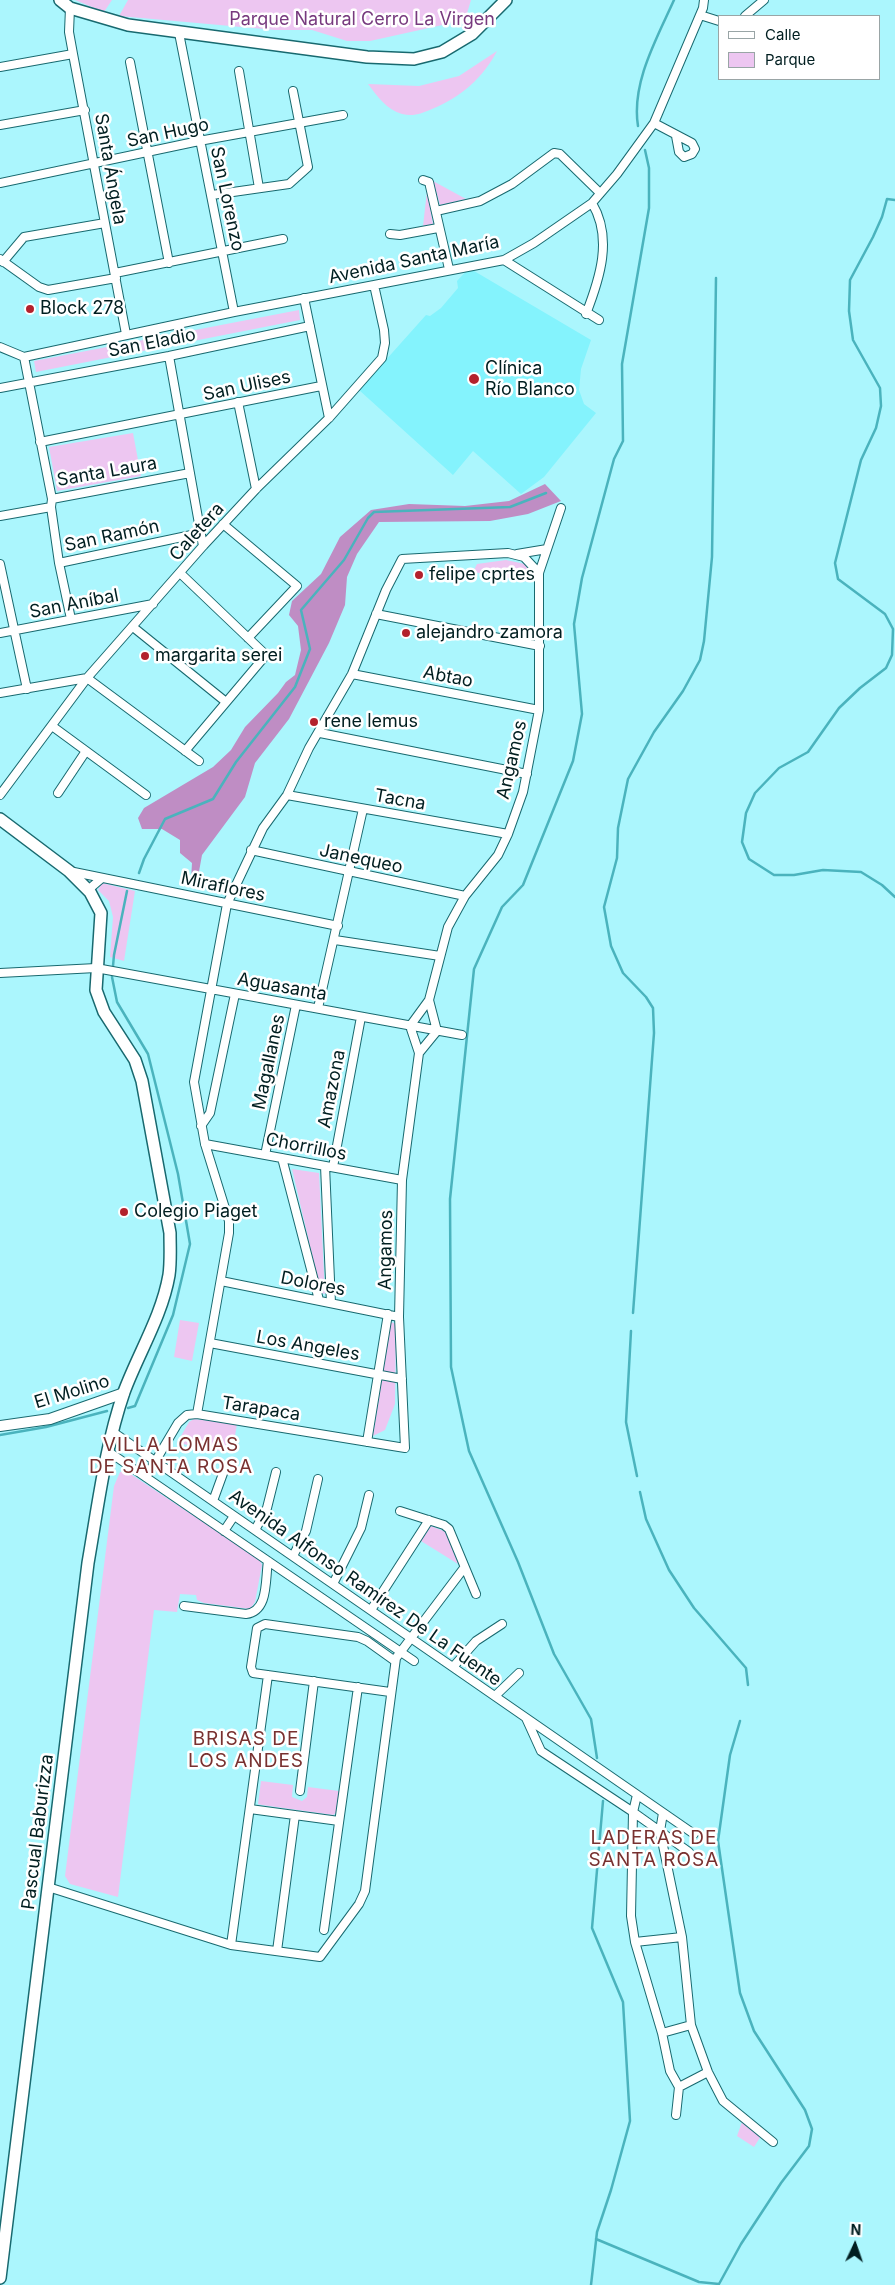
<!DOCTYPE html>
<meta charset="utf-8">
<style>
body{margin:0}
#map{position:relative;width:895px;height:2285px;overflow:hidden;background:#abf6fd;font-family:Inter,sans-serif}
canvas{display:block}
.legend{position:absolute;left:718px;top:15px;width:162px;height:65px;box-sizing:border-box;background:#fff;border:1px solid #99a5a6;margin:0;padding:6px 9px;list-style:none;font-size:15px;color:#001e20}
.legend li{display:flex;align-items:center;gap:10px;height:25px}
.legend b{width:25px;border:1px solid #99a5a6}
.north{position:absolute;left:830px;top:2220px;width:50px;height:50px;-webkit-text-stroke:4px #fff;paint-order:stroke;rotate:3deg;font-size:14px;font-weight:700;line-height:20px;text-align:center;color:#001e20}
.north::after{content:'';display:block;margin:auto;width:18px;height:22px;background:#001e20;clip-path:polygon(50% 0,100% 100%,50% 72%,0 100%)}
</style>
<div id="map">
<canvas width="895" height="2285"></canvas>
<ul class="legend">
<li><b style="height:6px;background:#fff"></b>Calle</li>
<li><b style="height:14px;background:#edc6f1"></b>Parque</li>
</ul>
<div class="north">N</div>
</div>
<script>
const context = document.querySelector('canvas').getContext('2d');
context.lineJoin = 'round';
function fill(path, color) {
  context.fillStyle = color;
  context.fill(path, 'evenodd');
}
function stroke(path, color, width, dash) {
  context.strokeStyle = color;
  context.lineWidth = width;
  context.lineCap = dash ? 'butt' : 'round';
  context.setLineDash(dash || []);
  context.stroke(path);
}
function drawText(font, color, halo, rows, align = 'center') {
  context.font = font + ' Inter,sans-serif';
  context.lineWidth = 5;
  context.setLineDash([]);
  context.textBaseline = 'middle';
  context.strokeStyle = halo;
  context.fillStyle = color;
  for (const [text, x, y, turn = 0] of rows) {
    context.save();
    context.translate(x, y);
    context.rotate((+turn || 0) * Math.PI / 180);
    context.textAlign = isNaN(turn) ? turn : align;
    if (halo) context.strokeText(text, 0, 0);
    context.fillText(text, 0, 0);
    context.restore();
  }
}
const built = new Path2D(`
 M469 268 591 340 581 369 579 390 584 404 596 413 544 477 521 494 473 451 453 475 359 390 426 315 430 316 441 308 458 288 457 281Z`);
const green = new Path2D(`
 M75 0H112L104 12Z
 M128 0H471L465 20 370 41H347L312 30H275L119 16Z
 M497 51C483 78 461 97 432 109 422 113 414 117 402 114 387 110 377 96 368 84L419 86 459 76Z
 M433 181 466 199 440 205Z
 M427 191 433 224 423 226Z
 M299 310 300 320 36 372 34 361Z
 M133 433 141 476 57 491 49 447Z
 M506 560 525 564 531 572 530 582 473 572 477 564Z
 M102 883 135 891 124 961 110 957 113 917 109 901 98 890Z
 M292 1169 319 1173 325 1294 321 1293Z
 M180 1320 199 1323 192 1361 174 1357Z
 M391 1322 396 1324 395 1404 385 1430 373 1436Z
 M194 1419 237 1424 232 1453 177 1443 189 1422Z
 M126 1471 259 1559 262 1565 255 1602 250 1609 204 1603 197 1600 196 1595 180 1594 177 1612 154 1610 118 1897 70 1884 65 1876 114 1486 120 1472Z
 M431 1526 446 1532 458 1564 421 1541Z
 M261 1781 293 1785 292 1797 302 1801 307 1797 308 1787 339 1791 336 1813 333 1815 262 1805 258 1804Z
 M742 2122 761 2136 754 2147 737 2136Z`);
const forest = new Path2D(`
 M545 484 561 501 528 514 490 521 379 522 357 554 347 577 345 605 329 643 289 719 255 763 245 797 202 855 198 877 191 880 192 863 180 853V840L162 829H142L138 818 144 808 213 767 231 750 245 727 278 693 286 682 295 675 301 650 298 626 289 615 292 601 321 574 340 537 371 510 409 504 465 506 509 501Z`);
const stream = new Path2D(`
 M638 126C631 83 657 38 674 0
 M895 200 887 199 882 217 873 237 850 280 849 311 853 340 880 388 881 406 876 428 861 460 835 563 838 579 885 614 893 629 892 655 886 668 860 688 839 708 808 752 779 768 755 793 746 813 742 842 749 859 774 875H794L823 870 861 872 882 885 895 897
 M139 873 144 859 165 819 213 799 236 762 295 687 310 649 301 610 344 560 368 518 374 512 510 507 546 493
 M127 891 114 955 112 977 117 1002 148 1054 178 1174 190 1244 173 1315 135 1406 128 1408
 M633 1313 654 1033 653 1008 646 997 623 973 611 946 604 907 617 858 618 828 628 779 654 732 683 691 700 660 704 641 712 557 716 278
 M631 1331 626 1422 637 1476
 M0 1435 46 1427 107 1411
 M640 1492 646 1519 669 1570 694 1608 746 1668 748 1685
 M597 1758 591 1719 554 1654 518 1562 469 1451 451 1367 450 1199 474 969 502 907 523 885 573 761 582 714 574 624 582 578 614 459 623 441 622 364 649 208V168L645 150
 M596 2239 699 2282 719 2284 741 2244 781 2183 809 2146 812 2129 805 2110 754 2031 740 1993 718 1841 730 1755 740 1721
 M591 2285 597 2232 611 2190 630 2121 623 2002 592 1928 603 1801`);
const minor = new Path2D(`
 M70 8 69 32 73 54 126 334
 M700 15 719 21
 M745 16 764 0
 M179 33 234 312
 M130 62 169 263
 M0 67 73 54
 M239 71 259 188
 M654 123 692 143 695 149 692 154 684 157 679 152 676 136
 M0 125 85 110
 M423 180 429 182 449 269
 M0 183 199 141 343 115
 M212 195 289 184 308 167 293 91
 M436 211 480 201 512 184 554 153 560 154 600 193
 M390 234 400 235 438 228
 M0 259 39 287 48 290 116 278
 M504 260 599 320
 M3 262 24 237 105 223
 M115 273 283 239
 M304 298 329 418
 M586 314C600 278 613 238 592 203
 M0 347 24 357 234 312 504 260 534 243 592 203 617 174 654 123 703 8 704 0
 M169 356 203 546
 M24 357 52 499 51 507 59 563 71 619
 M0 388 169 356 310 326
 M238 402 256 489
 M40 442 321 386
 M52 499 190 473
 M0 516 51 507
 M223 524 297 586 248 638
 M517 554 547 549
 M59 563 201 533
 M0 564 27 689
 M180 573 266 655 185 751
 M376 614 540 646
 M133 627 226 702
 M0 633 153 604
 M352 674 539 710
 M0 693 87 678 199 761
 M52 726 146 795
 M320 733 527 774
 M58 793 86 751
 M0 795 87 678 203 546 256 489 329 418 382 358 385 343 384 330 374 285
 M287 795 508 834
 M251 850 465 896
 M69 871 338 926
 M88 890 102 878
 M335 940 440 956
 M0 973 96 968 462 1035
 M318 1008 363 809
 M419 1053 410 1026 429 1000
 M201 1126 210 1113 235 994
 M205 1144 402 1180
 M265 1155 296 1005
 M282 1158 319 1300
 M325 1166 331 1303
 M333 1167 361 1017
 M221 1281 399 1317
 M210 1343 402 1379
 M197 1414 229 1233V1221L205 1144 194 1082 227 904 263 828 287 795 309 748 352 674 386 590 402 559 508 553 524 557 539 573
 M113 1432 694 1834
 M367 1442 388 1314
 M109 1452 414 1661
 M146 1477 178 1423 187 1415 197 1414 405 1448 399 1317 402 1180 419 1053 437 1031 429 1000 448 927 465 896 498 855 508 834 523 792 539 710V573L561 508
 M213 1501 225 1468
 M400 1511 444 1525 449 1529 476 1594
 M255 1530 267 1508 276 1472
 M224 1531 234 1516
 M293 1556 306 1531 318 1479
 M333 1584 361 1528 369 1495
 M184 1606 246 1614C269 1611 265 1580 268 1561
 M371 1610 429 1520
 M453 1667 476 1641 502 1624
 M390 1692 253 1673 251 1667 257 1628 265 1624 358 1637 367 1641 395 1661
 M495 1696 519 1673
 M526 1718 541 1751 633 1812 689 1852
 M300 1791 314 1681
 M637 1795 633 1812 631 1916 635 1942 662 2033 670 2071 679 2087
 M250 1809 339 1821
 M663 1813 660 1831 682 1937 691 2025 708 2072 723 2101 773 2142
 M48 1887 231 1945 320 1957 359 1904 365 1891 396 1658 464 1568
 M324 1930 358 1687
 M635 1942 682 1937
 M231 1945 268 1675
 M277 1951 295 1815
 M662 2033 691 2025
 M679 2087 708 2072
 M676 2115 679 2087`);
const tertiary = new Path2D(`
 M0 1426 50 1419 124 1393`);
const secondary = new Path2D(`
 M60 0 70 8 128 25 367 57 414 59 442 52 472 34 506 0
 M0 819 69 871 90 892 101 913 96 990 104 1012 135 1060 142 1081 170 1233C170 1247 171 1261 169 1275 162 1316 138 1354 124 1392 105 1447 98 1506 88 1563L0 2278`);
const markers = [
 [30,309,5,"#b3212c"],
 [474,379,6,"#b3212c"],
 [419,575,5,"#b3212c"],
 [406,633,5,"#b3212c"],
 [145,656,5,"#b3212c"],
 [314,722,5,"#b3212c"],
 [124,1212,5,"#b3212c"]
];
const parkNames = [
 ["Parque Natural Cerro La Virgen",362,20]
];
const streetNames = [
 ["San Hugo",168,133,-12],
 ["Santa Ángela",110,169,80],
 ["San Lorenzo",227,199,78],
 ["Avenida Santa María",414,260,-12],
 ["San Eladio",152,343,-11],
 ["San Ulises",247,386,-12],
 ["Santa Laura",107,472,-10],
 ["Caletera",197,532,-48],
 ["San Ramón",112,536,-12],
 ["San Aníbal",74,604,-11],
 ["Abtao",448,677,11],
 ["Angamos",512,760,-77],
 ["Tacna",400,800,10],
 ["Janequeo",361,859,12],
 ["Miraflores",223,887,12],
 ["Aguasanta",282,987,10],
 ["Magallanes",269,1062,-78],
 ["Amazona",332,1089,-79],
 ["Chorrillos",306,1147,11],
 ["Angamos",386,1250,-89],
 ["Dolores",313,1284,11],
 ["Los Angeles",308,1346,10],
 ["El Molino",72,1392,-17],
 ["Tarapaca",261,1409,9],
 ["Avenida Alfonso Ramírez De La Fuente",365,1588,35],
 ["Pascual Baburizza",38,1832,-83]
];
const poiNames = [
 ["Block 278",40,309],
 ["Clínica",485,369],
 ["Río Blanco",485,390],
 ["felipe cprtes",429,575],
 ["alejandro zamora",416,633],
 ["margarita serei",155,656],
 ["rene lemus",324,722],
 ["Colegio Piaget",134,1212]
];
const neighbourhoodNames = [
 ["VILLA LOMAS",171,1445],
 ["DE SANTA ROSA",171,1467],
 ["BRISAS DE",246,1739],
 ["LOS ANDES",246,1761],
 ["LADERAS DE",654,1838],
 ["SANTA ROSA",654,1860]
];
fill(built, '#84f3fd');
fill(green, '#edc6f1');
fill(forest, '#bf8dc4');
stroke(stream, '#4ab3bd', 2.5);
stroke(minor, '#18696f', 10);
stroke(tertiary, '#18696f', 12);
stroke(secondary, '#18696f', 14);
stroke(minor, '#fff', 8);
stroke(tertiary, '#fff', 10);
stroke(secondary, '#fff', 11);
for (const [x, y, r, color] of markers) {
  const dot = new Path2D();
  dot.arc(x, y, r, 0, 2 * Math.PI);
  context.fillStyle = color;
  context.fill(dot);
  stroke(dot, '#fff', 2);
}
drawText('18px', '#773a7e', '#fff', parkNames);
drawText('18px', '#001e20', '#fff', streetNames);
drawText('18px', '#001e20', '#fff', poiNames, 'left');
context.letterSpacing = '1px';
drawText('19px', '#783130', '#fff', neighbourhoodNames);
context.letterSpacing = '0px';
</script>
